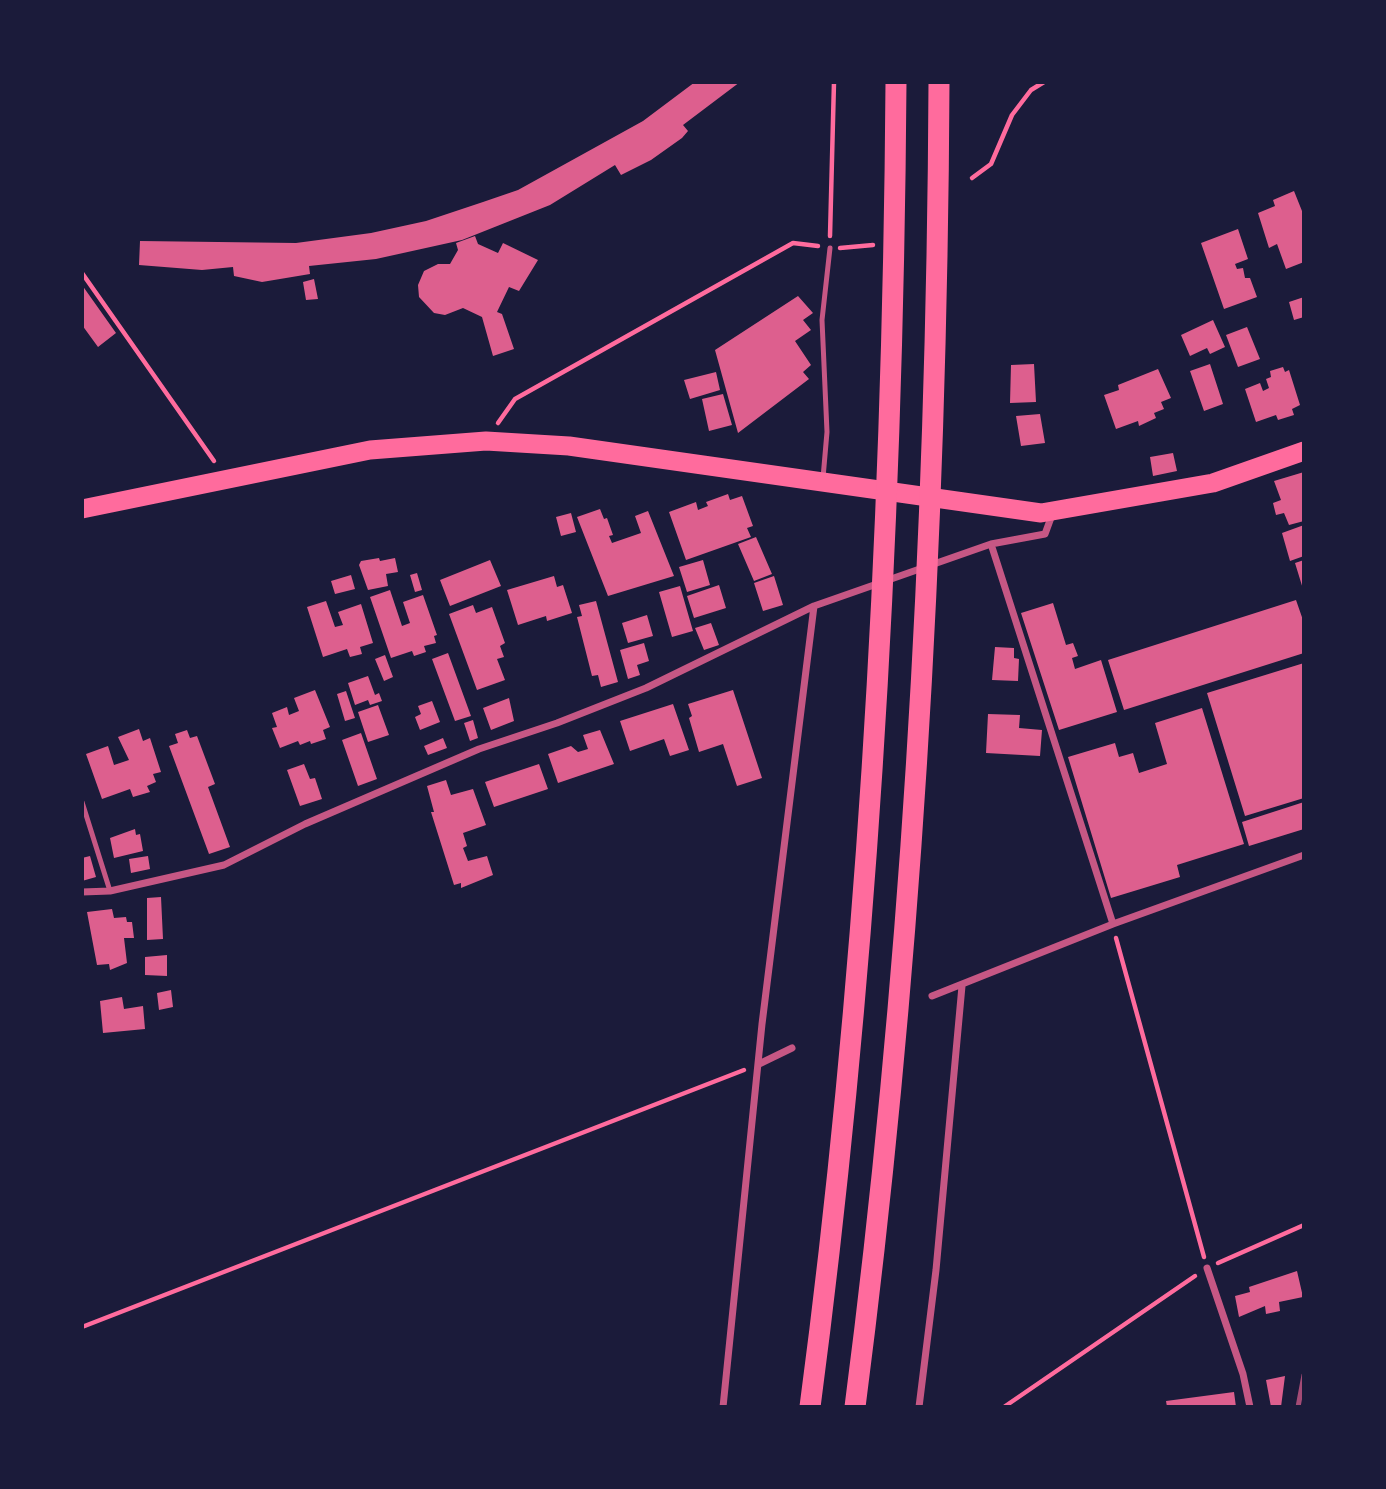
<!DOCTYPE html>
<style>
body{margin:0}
#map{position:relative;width:1386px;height:1489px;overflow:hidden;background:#1b1b3a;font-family:"Work Sans",sans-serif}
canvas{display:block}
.frame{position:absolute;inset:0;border:84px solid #1b1b3a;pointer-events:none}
</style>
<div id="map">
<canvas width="1386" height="1489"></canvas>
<div class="frame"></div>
</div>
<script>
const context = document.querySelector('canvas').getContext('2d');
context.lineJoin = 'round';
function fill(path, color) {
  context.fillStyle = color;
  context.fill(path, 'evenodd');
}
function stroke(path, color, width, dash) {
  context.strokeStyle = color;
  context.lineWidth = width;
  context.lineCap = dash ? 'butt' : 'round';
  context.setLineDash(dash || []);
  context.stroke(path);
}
const building = new Path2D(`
 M695 82H740L683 125 688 131 682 138 651 160 621 175 615 165 550 205 462 240 376 259 309 266 310 274 262 282 234 276 233 267 202 270 139 265 140 241 296 243 371 233 426 221 483 202 518 190 643 121Z
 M1294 191 1304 216V262L1286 269 1277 244 1269 248 1258 213 1275 206 1273 200Z
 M1238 229 1248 259 1235 264 1237 269 1243 268 1245 278H1250L1257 297 1224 309 1201 243Z
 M475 236 478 244 498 253 503 243 538 260 519 291 509 287 497 312 502 314 514 349 493 356 482 317 463 308 445 315 434 313 419 297 418 285 424 271 438 264H450L458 250 456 243Z
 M314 279 318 299 306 300 303 282Z
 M82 285 116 333 98 347 82 325Z
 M798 296 813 313 803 320 811 330 795 341 811 365 803 372 809 379 738 433 715 350Z
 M1304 297V317L1294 320 1289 302Z
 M1213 320 1225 347 1210 354 1207 348 1190 356 1181 335Z
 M1247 327 1260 359 1238 367 1226 335Z
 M1034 364 1036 402 1010 403 1011 365Z
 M1210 364 1223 404 1204 411 1190 371Z
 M1283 367 1285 372 1289 370 1300 405 1292 409 1294 415 1278 420 1276 415 1256 422 1245 389 1260 383 1263 391 1269 388 1266 379 1271 377 1270 371Z
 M1158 369 1171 398 1161 402 1164 409 1154 413 1156 418 1139 426 1138 421 1116 429 1104 395 1119 390 1118 385Z
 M716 372 720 390 690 399 684 380Z
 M723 394 732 425 709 431 702 399Z
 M1040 414 1045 443 1021 446 1016 416Z
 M1173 453 1177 471 1153 476 1150 457Z
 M1304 472V521L1289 525 1284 513 1276 515 1273 503 1281 500 1274 481Z
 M728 494 730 500 742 496 753 526 747 528 751 537 686 560 669 512 696 502 698 510 708 506 706 502Z
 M600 509 604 519 607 518 613 535 609 536 612 543 641 533 635 516 648 511 674 576 608 596 577 517Z
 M571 513 576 532 561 536 556 517Z
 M1304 525V556L1290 561 1282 533Z
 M756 537 772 574 754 581 738 544Z
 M379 558 380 561 395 558 398 572 386 574 388 586 368 590 359 565 361 561Z
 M490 560 501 586 450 606 440 580Z
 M703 560 710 585 687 592 679 567Z
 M1304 560V589H1303L1295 563Z
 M417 573 422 590 415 592 410 575Z
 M351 575 355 589 335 594 331 581Z
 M554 576 557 587 563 585 572 613 547 621 546 616 518 625 507 590Z
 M774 576 783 605 763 611 754 583Z
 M719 585 726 608 694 618 687 596Z
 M680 586 693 631 672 637 659 592Z
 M390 590 402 626 410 623 403 602 423 595 437 635 434 636 436 643 424 646 426 652 414 656 412 651 391 658 370 597Z
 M1296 600 1304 623V653L1124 710 1108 660Z
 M326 601 335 627 343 625 338 612 361 604 373 643 360 647 362 654 350 657 347 649 323 657 307 607Z
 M596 601 618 682 601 687 598 675 592 676 577 617 582 616 579 605Z
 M1053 603 1066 645 1073 643 1078 656 1072 658 1075 669 1101 660 1117 712 1059 730 1021 613Z
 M473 605 476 613 492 607 505 643 500 646 504 657 497 659 505 680 477 690 449 614Z
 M647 615 653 636 628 643 622 623Z
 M711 623 719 645 704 650 695 628Z
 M644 643 649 661 637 665 640 675 628 679 620 650Z
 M995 647 1014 648V658L1019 659 1018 681 992 680Z
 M448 653 471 716 455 721 432 659Z
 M385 655 393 677 384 681 375 659Z
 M1304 663V798L1245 816 1207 693Z
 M368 676 375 695 379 693 382 701 370 705 368 700 355 705 348 683Z
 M315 690 330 727 323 730 326 739 311 744 310 741 300 745 298 741 280 748 272 728 277 727 272 713 287 707 289 715 299 711 294 698Z
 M733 690 762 778 737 786 723 744 699 752 689 718 692 716 688 704Z
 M346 691 355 718 345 721 337 694Z
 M509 698 514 721 491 730 483 708Z
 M432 701 440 722 420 730 415 717 421 714 418 706Z
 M673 704 689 750 670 756 664 739 630 751 620 721Z
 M378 705 389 735 368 742 358 712Z
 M1202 708 1244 844 1177 865 1180 877 1111 898 1068 757 1115 743 1119 757 1133 753 1139 773 1167 764 1155 723Z
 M988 714 1020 715 1019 728 1042 730 1040 756 986 753Z
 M473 720 478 738 470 741 464 723Z
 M139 729 143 741 150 738 161 772 153 774 156 782 147 786 150 792 133 797 130 789 102 799 86 754 108 746 114 765 129 760 118 737Z
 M187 730 190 738 197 736 215 784 208 787 230 847 209 854 169 746 178 743 175 734Z
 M600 730 614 764 558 783 548 754 571 746 578 752 588 749 583 735Z
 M361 733 377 779 358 786 342 740Z
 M443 738 447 748 428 755 424 746Z
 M304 764 310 779 315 778 322 799 300 806 287 770Z
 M539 764 548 789 494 807 485 782Z
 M446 780 451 795 473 789 486 825 463 833 467 846 463 848 468 861 487 856 493 875 461 888V883L454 885 431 812H434L427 786Z
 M1304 802V829L1249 846 1242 822Z
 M135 829 136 835 140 834 143 851 114 858 110 838Z
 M90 856 96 877 82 881V858Z
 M148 856 150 869 131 873 129 859Z
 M161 897 163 939 147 940V898Z
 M112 909 114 918 126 917 127 922H132L134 938H124L127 963 110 970 109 964 97 965 87 912Z
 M167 955V976L145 975V957Z
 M171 990 173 1007 159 1010 157 993Z
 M122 997 124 1009 143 1006 145 1029 103 1033 100 1001Z
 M1297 1271 1303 1297 1279 1302 1280 1311 1266 1314 1265 1306 1239 1317 1235 1296 1250 1292 1249 1287Z
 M1285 1376 1281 1407H1271L1266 1380Z
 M1234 1392 1236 1407H1167L1166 1401Z`);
const path = new Path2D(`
 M972 178 991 164 1012 115 1031 90 1044 82
 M830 236 834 82
 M840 248 873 245
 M82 273 214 461
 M498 423 515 399 793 243 818 246
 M1116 938 1204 1257
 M1218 1263 1304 1225
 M82 1327 744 1070
 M1004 1407 1195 1276`);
const service = new Path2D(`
 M823 478 827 432 822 320 830 248
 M82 802 110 891`);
const minor = new Path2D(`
 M991 544 1113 924
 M82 892 110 891 224 865 305 824 479 749 557 723 646 688 814 606 991 544 1045 534 1052 515
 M932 996 1113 924 1304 855
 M759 1064 792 1048
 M1207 1268 1243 1374 1250 1407
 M723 1407 762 1024 814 606
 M919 1407 936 1270 962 986`);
const trunk = new Path2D(`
 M82 509 370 450 486 441 569 446 1041 513 1213 483 1304 451`);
const motorway = new Path2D(`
 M810 1407C868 968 893 525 896 82
 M855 1407C912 968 937 525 939 82`);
const rail = new Path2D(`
 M1298 1407 1304 1375`);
fill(building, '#dd5f8e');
stroke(path, '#ff6b9d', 4.5);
stroke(service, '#c65784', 5);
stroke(minor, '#c65784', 7);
stroke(trunk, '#ff6b9d', 19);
stroke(motorway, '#ff6b9d', 21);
stroke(rail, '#a44b75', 5);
</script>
